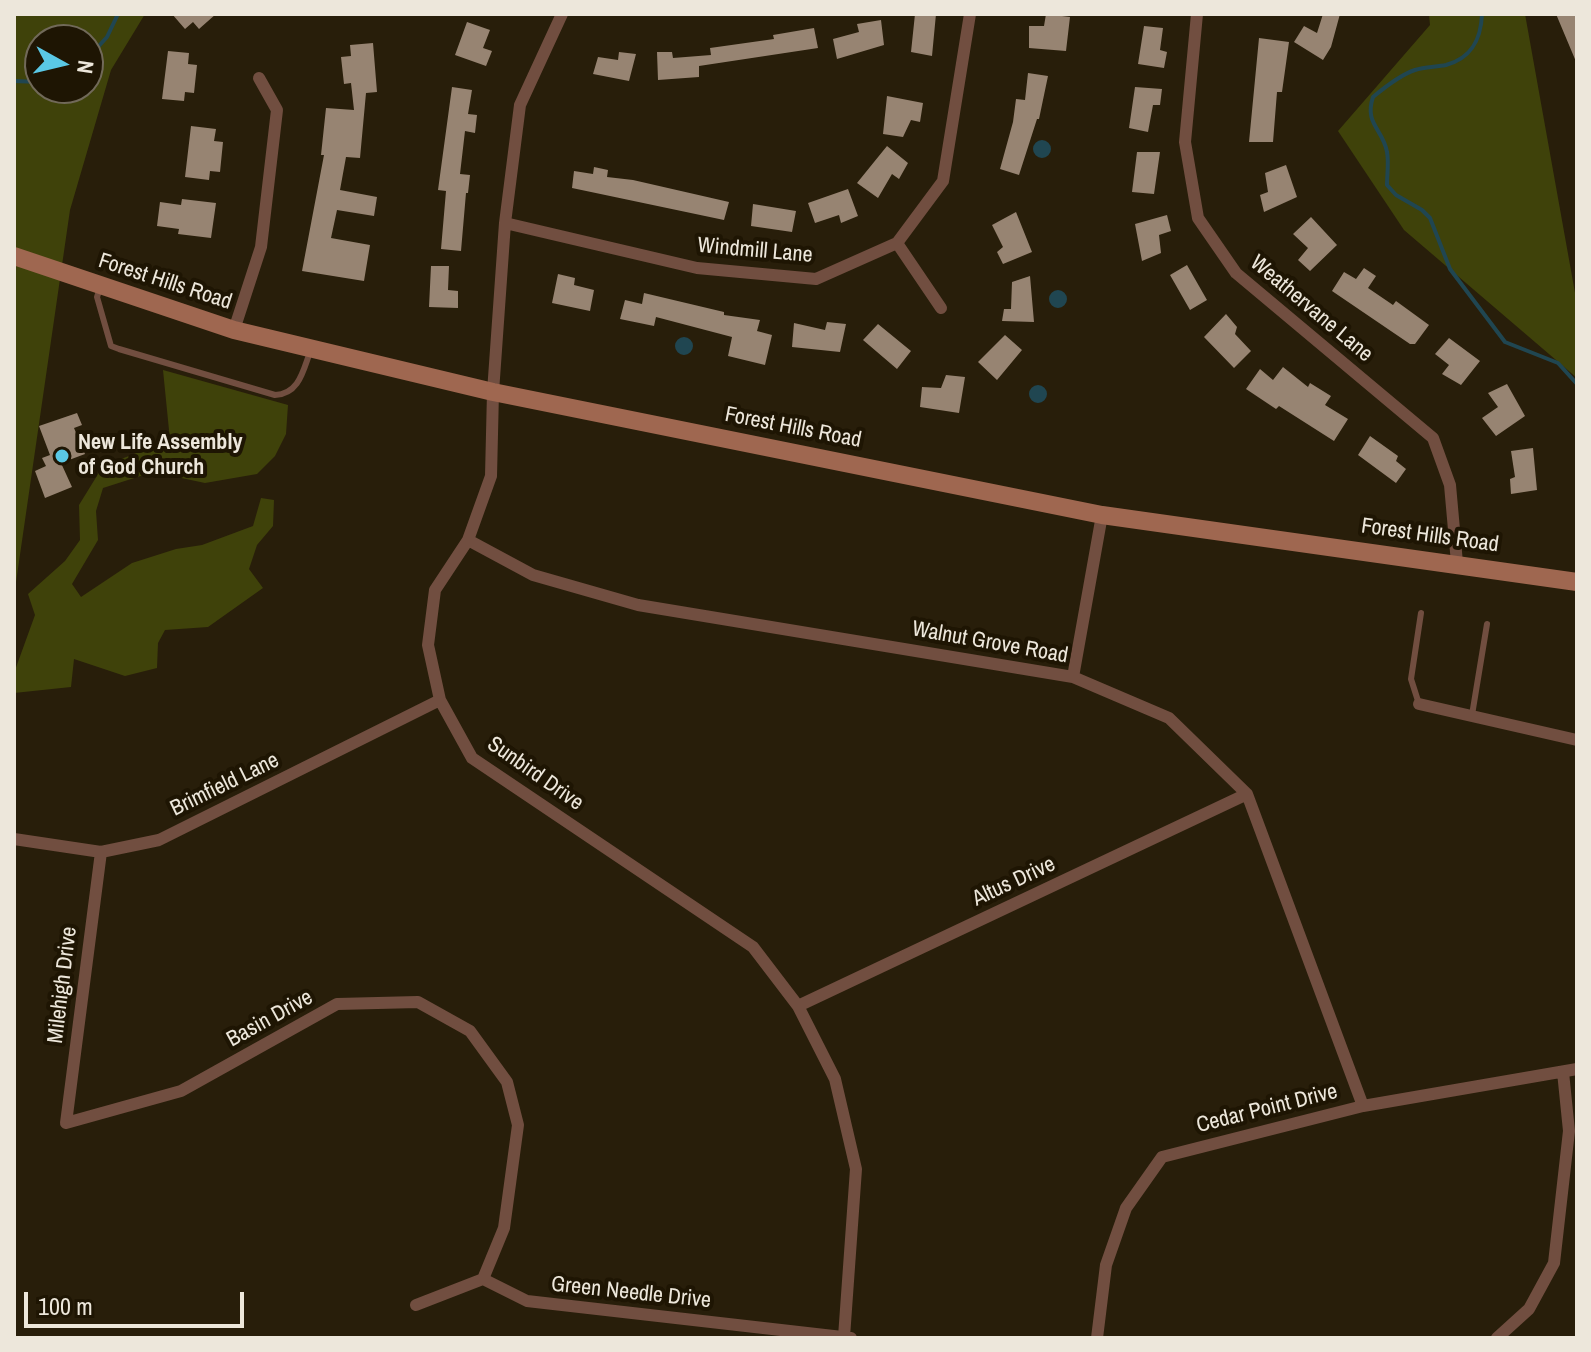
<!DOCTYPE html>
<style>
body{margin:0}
#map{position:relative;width:1591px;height:1352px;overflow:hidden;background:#281e0a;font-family:"Archivo Narrow",sans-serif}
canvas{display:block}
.frame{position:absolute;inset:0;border:16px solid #ede7db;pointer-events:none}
.north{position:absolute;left:24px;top:24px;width:80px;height:80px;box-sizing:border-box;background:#1e1503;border:2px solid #716959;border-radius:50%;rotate:98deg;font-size:22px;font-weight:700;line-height:32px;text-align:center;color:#ede7db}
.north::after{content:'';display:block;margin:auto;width:28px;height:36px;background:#5ac8e5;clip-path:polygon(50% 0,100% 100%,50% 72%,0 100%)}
.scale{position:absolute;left:24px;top:1292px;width:220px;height:36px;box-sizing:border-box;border:4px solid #ede7db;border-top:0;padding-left:10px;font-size:24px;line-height:28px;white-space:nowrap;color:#ede7db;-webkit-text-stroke:6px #1e1503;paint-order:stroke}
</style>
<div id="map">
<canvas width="1591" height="1352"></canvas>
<div class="frame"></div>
<div class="north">N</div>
<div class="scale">100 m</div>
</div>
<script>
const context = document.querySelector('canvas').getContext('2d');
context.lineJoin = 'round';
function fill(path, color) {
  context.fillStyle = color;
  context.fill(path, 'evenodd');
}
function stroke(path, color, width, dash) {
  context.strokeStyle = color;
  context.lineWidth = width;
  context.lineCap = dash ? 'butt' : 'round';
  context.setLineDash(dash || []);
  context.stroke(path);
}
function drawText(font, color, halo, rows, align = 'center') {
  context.font = font + ' "Archivo Narrow",sans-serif';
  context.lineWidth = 8;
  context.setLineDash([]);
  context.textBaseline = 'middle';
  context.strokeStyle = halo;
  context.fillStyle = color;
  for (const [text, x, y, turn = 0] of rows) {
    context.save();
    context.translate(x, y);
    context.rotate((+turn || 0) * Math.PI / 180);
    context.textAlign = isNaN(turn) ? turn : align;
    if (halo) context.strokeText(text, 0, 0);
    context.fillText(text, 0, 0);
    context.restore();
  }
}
const green = new Path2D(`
 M14 14H145L111 70 70 210 14 596ZM40 40H88V88H40Z
 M1429 14H1525L1577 304V378L1404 230 1338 131 1430 25Z
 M163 370 288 405 286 434 275 456 257 474 205 483 153 472 103 488 96 511 98 540 72 584 81 597 132 563 176 549 202 545 253 526 261 498 274 500 273 526 257 545 249 569 263 588 208 627 165 630 158 643 157 668 125 676 74 659 71 687 14 693V673L35 615 28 594 65 561 80 540 79 505 103 466 170 440Z`);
const water = new Path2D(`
 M1033 149a9 9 0 1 1 18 0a9 9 0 1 1-18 0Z
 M1049 299a9 9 0 1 1 18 0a9 9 0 1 1-18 0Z
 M675 346a9 9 0 1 1 18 0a9 9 0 1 1-18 0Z
 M1029 394a9 9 0 1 1 18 0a9 9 0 1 1-18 0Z`);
const stream = new Path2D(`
 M1482 14C1481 39 1472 58 1446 65 1436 67 1424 67 1415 70 1400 75 1385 87 1373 97 1364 124 1383 129 1387 152 1389 162 1387 174 1387 185L1396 195 1422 210 1430 218 1450 269 1505 342 1558 363 1577 384
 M88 58 107 37 118 14
 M14 81 40 82`);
const building = new Path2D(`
 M172 14H216L199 29 193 22 185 29Z
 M915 14H936L932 56 911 52Z
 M1046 14 1070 17 1066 51 1029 48V26H1044Z
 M1323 14H1340L1331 47 1323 60 1294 42 1304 26 1317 33Z
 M1556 14H1577V64Z
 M881 20 884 45 837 59 833 39 859 32 857 24Z
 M467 22 490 30 483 48 492 51 486 66 455 55Z
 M1144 26 1163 28 1160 50 1167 52 1164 68 1138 64Z
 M814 28 818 48 699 66V77L658 80 657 52H672L673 58 711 55 710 48 774 39 773 35Z
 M1259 38 1289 42 1282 92H1277L1273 142H1249Z
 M373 43 377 92 366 93 360 158 346 157 340 190 377 197 374 216 337 210 331 238 370 245 364 281 302 271 324 155H321L326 108 354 110 351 83 344 84 341 57 351 56 350 45Z
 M168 51 189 53 188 64 197 65 194 93 185 92 184 101 162 99Z
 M619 52 636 54 629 81 593 74 598 57 618 60Z
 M1028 73 1048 76 1039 119H1037L1019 175 1000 169 1013 122 1016 99 1025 100Z
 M452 87 472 90 468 114 477 115 475 133 465 131 460 174 470 175 468 193H466L461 251 441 249 446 191 438 190Z
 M1135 87 1162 89 1160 105H1153L1148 132 1129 128Z
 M887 96 923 103 920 122 911 120 903 137 883 134Z
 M191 126 216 129 214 141 223 142 220 172 210 171 209 180 185 177Z
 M887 146 908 163 899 179 892 174 878 198 857 183Z
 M1137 152H1160L1154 194 1132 192Z
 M1286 165 1297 197 1264 212 1260 195 1268 192 1265 173Z
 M594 167 608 170 607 177 633 180 729 202 724 220 572 188 574 171 593 174Z
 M848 189 858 216 841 223 839 215 815 223 808 203Z
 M182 199 216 203 211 238 178 234 179 229 157 226 160 202 181 205Z
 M753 204 796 211 792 232 751 226Z
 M1016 212 1032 252 1003 264 997 252 1003 247 992 225Z
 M1167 215 1171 231 1159 235 1161 253 1142 261 1135 224Z
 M1311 217 1337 245 1310 271 1298 260 1308 248 1293 234Z
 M1187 265 1207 300 1190 310 1170 275Z
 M431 266H449L448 290 458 291V308L429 307Z
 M1364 268 1376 276 1368 288 1393 305 1396 301 1429 325 1415 344H1410L1332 291 1344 272 1356 279Z
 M558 274 575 278 574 285 594 290 590 311 552 303Z
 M1030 276 1034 322 1002 321 1004 309H1011L1012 282Z
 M644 293 724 312V315L760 320 757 331 772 335 765 365 728 356 732 337 656 317 654 326 620 319 625 300 642 304Z
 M1226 314 1237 327 1235 334 1251 351 1234 368 1204 337Z
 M827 322 846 324 840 352 792 347 794 323 825 330Z
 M878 324 911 351 897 369 863 340Z
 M1005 335 1022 350 997 380 978 362Z
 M1449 338 1480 361 1461 385 1442 374 1449 365 1435 354Z
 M1283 367 1308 387 1310 383 1331 396 1325 405 1348 419 1334 441 1279 406 1276 409 1246 389 1260 369 1273 380Z
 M946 375 965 377 959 413 920 407 922 387 941 388Z
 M1507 384 1525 416 1496 436 1482 418 1498 407 1488 393Z
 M77 413 82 425 74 428 85 454 61 463 72 487 45 498 35 471 46 466 42 458 50 455 39 426Z
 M1370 436 1398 456 1396 461 1406 469 1396 483 1358 455Z
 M1533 448 1537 490 1511 494 1510 479 1515 477 1511 451Z`);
const lane = new Path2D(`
 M100 288 97 297 111 346 119 349 275 395C299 394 303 371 310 352
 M1419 704 1411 679 1421 613
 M1472 715 1487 624`);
const street = new Path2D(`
 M562 14 520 105 505 223 493 392 491 476 468 540 435 590 428 645 440 700 472 758 753 947 798 1006 835 1079 856 1169 844 1337
 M1197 14 1185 142 1198 218 1236 273 1433 438 1450 485 1457 563
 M505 223 697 268 816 279 897 243 943 181 970 14
 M897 243 941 308
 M234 330 261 247 277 110 259 78
 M468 540 533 575 638 605 1073 677 1169 718 1247 794 1363 1106
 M1073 677 1102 515
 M1419 704 1577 740
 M14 839 101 852 159 840 440 700
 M101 852 66 1123 181 1091 337 1004 418 1002 470 1031 507 1082 518 1125 504 1228 483 1279
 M798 1006 1247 794
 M416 1305 483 1279 527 1301 851 1338
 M1097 1338 1106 1265 1126 1208 1162 1157 1363 1106 1577 1069
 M1497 1338 1529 1309 1554 1263 1569 1131 1563 1072`);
const secondary = new Path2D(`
 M14 256 234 330 493 392 1102 515 1577 582`);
const markers = [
 [62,456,8,"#5ac8e5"]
];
const streetNames = [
 ["Windmill Lane",755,251,5],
 ["Forest Hills Road",165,282,18],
 ["Weathervane Lane",1311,309,40],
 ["Forest Hills Road",793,428,11],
 ["Forest Hills Road",1430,536,8],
 ["Walnut Grove Road",990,643,10],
 ["Sunbird Drive",535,774,35],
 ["Brimfield Lane",225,785,-26],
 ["Altus Drive",1014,882,-25],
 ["Milehigh Drive",63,985,-83],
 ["Basin Drive",270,1019,-29],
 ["Cedar Point Drive",1267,1109,-14],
 ["Green Needle Drive",631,1293,6]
];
const poiNames = [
 ["New Life Assembly",78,443],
 ["of God Church",78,468]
];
fill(green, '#3f420a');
fill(water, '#204651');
stroke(stream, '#204651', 4);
fill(building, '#978472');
stroke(lane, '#714e40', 6);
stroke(street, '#714e40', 12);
stroke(secondary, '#9f6750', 18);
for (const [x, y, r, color] of markers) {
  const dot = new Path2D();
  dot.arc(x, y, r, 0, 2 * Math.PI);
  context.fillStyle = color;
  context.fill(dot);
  stroke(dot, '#1e1503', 3);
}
drawText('22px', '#ede7db', '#1e1503', streetNames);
drawText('bold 22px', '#ede7db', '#1e1503', poiNames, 'left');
</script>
